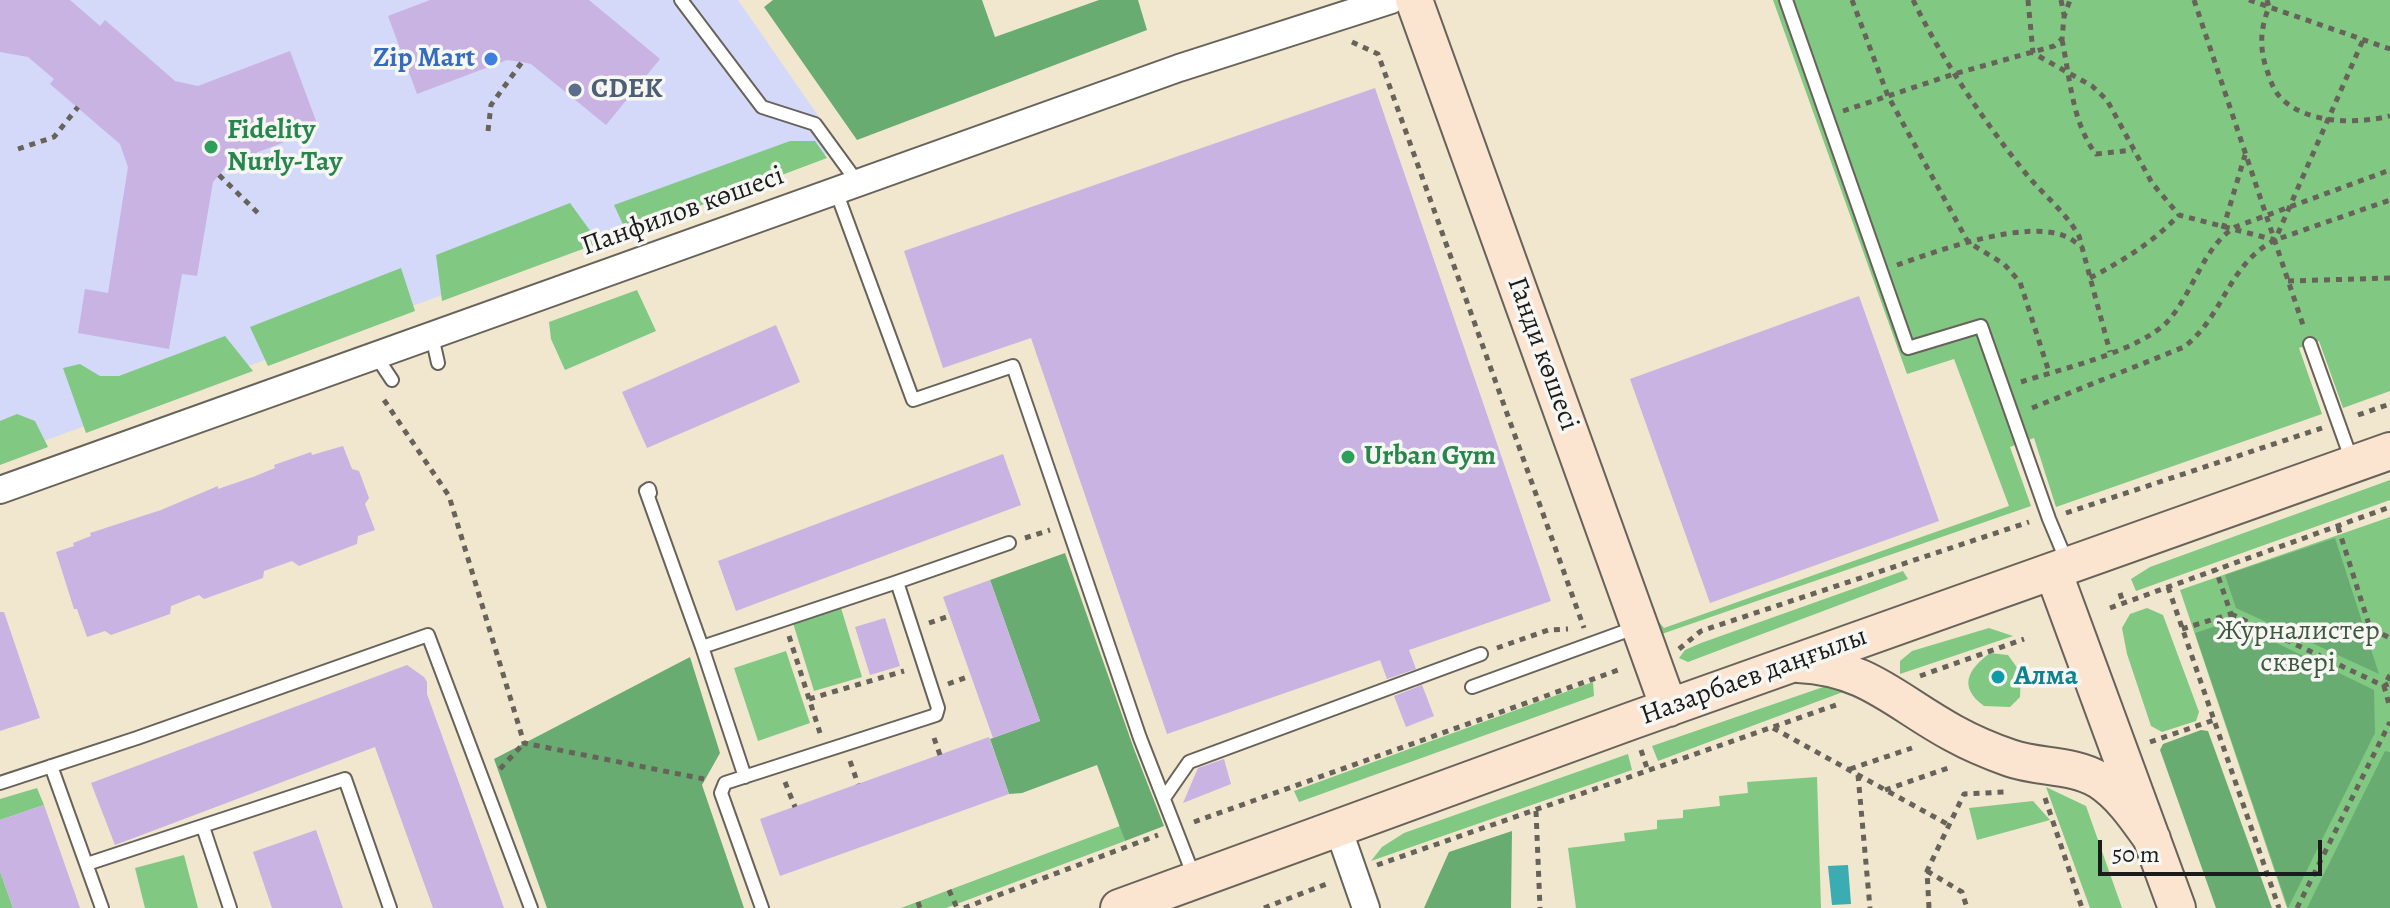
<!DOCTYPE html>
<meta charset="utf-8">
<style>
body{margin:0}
#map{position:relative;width:2390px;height:908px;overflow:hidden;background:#f1e6ce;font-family:Alegreya,serif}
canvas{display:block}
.scale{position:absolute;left:2098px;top:840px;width:224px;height:36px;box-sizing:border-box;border:4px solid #1c1c1c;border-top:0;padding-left:10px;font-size:24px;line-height:28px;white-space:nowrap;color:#1c1c1c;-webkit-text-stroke:6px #f6f6f2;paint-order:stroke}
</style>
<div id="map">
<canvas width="2390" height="908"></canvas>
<div class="scale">50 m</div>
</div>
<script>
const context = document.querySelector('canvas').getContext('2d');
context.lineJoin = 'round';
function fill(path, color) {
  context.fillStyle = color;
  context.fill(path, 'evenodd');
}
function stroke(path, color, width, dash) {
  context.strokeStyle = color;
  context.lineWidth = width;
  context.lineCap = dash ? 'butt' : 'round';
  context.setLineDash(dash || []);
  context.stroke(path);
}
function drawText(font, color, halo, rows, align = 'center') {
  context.font = font + ' Alegreya,serif';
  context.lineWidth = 7;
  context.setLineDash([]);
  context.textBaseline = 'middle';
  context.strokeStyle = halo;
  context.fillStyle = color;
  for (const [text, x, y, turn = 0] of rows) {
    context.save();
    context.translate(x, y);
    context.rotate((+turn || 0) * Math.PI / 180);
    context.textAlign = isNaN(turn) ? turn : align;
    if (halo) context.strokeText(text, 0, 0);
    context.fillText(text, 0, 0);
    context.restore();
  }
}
const built = new Path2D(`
 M0 0H738L841 149 0 457Z`);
const green = new Path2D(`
 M1773 0H2390V391L2343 408 2319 341 2299 348 2322 414 2056 507 2034 438 2010 447 2031 506 1656 636 1645 605 1664 628 2009 506 1954 359 1907 374Z
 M790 141H815L827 158 627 233 614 205Z
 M570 203 599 243 442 301 436 255Z
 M401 268 415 311 268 366 250 327Z
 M637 290 656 331 565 370 551 339 549 322Z
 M225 336 253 371 86 433 63 368 80 364 100 376H119Z
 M17 414 35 421 48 447 0 465V421Z
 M2390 480V500L2136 591 2131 579 2150 567Z
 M2390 517V908H2287L2180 590Z
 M1903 571 1908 579 1688 662 1679 658 1685 650 1701 643Z
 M841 608 862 677 814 691 793 623Z
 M2147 608 2163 615 2199 712 2196 721 2162 732 2151 726 2127 654 2122 628 2130 614Z
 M1989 628 2013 636 1900 674V661L1912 651Z
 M786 651 810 723 758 741 734 668Z
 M1990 653 2008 655 2021 673 2020 697 2010 707 1984 706C1957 686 1969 669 1990 653Z
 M1593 682 1594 696 1299 802 1294 791Z
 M1832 684 1851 689 1658 761 1652 746Z
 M1628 754 1632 770 1371 861 1382 847 1404 833Z
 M1817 777 1821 908H1576L1568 848 1625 841 1624 833 1657 829V820L1683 818V810L1720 806 1719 796 1748 793 1747 782Z
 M2046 787 2086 806 2122 908H2090Z
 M37 788 44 805 0 820V799Z
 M2033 801 2050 820 1977 840 1969 808Z
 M1120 826 1125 841 946 908H901Z
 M184 855 198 908H145L135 868Z
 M0 871 13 908H0Z`);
const forest = new Path2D(`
 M773 0H982L995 37 1099 0H1138L1147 30 857 140 764 7Z
 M2335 538 2379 674 2236 608 2225 575Z
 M1065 553 1134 749 1164 826 1125 841 1097 765 1022 793 1009 794 990 739 1040 721 990 580Z
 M2231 621 2374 690 2375 733 2288 908 2195 633Z
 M690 657 720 753 702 785 744 908H547L494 759Z
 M2201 730 2208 731 2272 908H2216L2160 750 2163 744Z
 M2385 751 2390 752V908H2307Z
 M1512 831 1511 908H1424L1449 852Z`);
const water = new Path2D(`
 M1848 865 1851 904 1832 905 1828 866Z`);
const building = new Path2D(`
 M0 0H70L100 26 105 20 175 81 198 86 290 51 319 129 229 163 213 182 197 276 182 274 169 349 78 333 85 289 108 293 128 167 120 144 50 84 54 79 28 57 0 52Z
 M430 0H589L660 59 606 125 531 64 522 62 507 60 417 94 388 16Z
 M1375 88 1551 601 1409 650 1416 669 1387 679 1380 660 1167 734 1031 338 943 368 904 251Z
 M1859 296 1939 521 1710 603 1630 379Z
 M776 325 800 382 647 448 622 392Z
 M343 446 352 469 359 471 369 498 365 504 375 530 358 536 357 544 299 566 292 561 264 571 263 578 204 599 199 595 171 606 170 614 111 635 105 631 87 637 77 609H74L56 552 74 546 73 543 91 536 90 533 161 510 218 486V489L253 477 275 468 274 465 311 452 312 455Z
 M1003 454 1021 505 736 611 718 561Z
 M990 580 1040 721 993 738 943 597Z
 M0 612H4L40 718 0 731Z
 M885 618 900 666 870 675 855 627Z
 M407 665 424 677 427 682V694L504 908H433L375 747 115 845 91 783Z
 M1422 685 1434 716 1406 727 1394 696Z
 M989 737 1009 794 780 876 760 819Z
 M1224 759 1231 784 1183 803 1198 768Z
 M44 805 80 908H13L0 871V820Z
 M316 830 343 908H272L253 852Z`);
const path = new Path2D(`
 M1852 0 1888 96 1968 242 2004 264 2020 282 2049 372
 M1913 0C1943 61 1981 117 2023 170 2041 193 2065 211 2079 236L2110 352
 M2028 0 2033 53 2092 86 2107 100 2152 183 2179 215 2275 240 2363 40
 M2061 0 2064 15
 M2194 0 2303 325
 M2249 0 2390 49
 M2267 0 2269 7C2260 29 2259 50 2268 73 2271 83 2275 93 2283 100 2309 124 2358 124 2390 116
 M2062 40C2070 77 2072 123 2096 154L2133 150
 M1352 42 1378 54 1584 628
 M1843 111 1954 74 2054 46 2062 39 2064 17 2070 0
 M488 131 491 105 522 62
 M18 149 54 137 78 107
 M219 175 259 214
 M2223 229 2245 155
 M1897 265C1937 251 2027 218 2067 237 2072 239 2077 244 2082 247
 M2090 278C2124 260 2152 243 2179 215
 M2288 281 2390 278
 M2021 382C2061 369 2140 351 2168 321 2193 293 2203 247 2235 227L2390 170
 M384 400 449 496 524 743 704 779
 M2032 408 2184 347C2225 315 2227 265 2275 240L2390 200
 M2358 415 2390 404
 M2066 513 2322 428
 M2338 527 2370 628 2390 638
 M1025 538 1050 530
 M2168 587 2279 908
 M2120 593 2123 603
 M2110 608 2390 507
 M2231 614 2384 686 2390 683
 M929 623 949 616
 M2182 629 2231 614 2216 570
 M789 636 820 733
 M1497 648 1548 630 1568 629
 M1679 649 1701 631 2029 522
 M2390 675 2384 686 2390 708
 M1920 676 2024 639
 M948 684 970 676
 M809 699 904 671
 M1773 728 1949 825
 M934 738 940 755
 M2150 742 2214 720
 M1641 750 1648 771
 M850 761 858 784
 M500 769 524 743
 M1850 769 1912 748
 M1858 775 1870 908
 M785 782 795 807
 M1885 790 1951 767
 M2045 798 2082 908
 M1536 811 1540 908
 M1194 822 1621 669
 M1377 865 1836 705
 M1927 871 1962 892 1967 908
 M949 890 957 908
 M918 902 920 908
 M964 908 1158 835
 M1264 908 1329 883
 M1929 908 1927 871 1964 794 2005 792
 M2297 908 2390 722`);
const lane = new Path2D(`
 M681 0 762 107 815 124 858 183
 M1786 0 1908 348 1981 326 2049 519 2067 562
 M836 191 913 400 1013 366 1140 738 1195 879
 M432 336 438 363
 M2310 344 2352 461
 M376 356 392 380
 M650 493 649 489 646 491 702 647 897 582 938 708 936 715 725 783 721 793 762 908
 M897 582 1009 543
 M702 647 745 777
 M1472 687 1637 627
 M51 766 102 908
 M0 783 137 738 428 635 531 908
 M1164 798 1189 762 1481 654
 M203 827 230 908
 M87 864 345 779 390 908`);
const street = new Path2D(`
 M0 490 1179 68 1391 0
 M1338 828 1366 908`);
const secondary = new Path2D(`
 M1414 0 1669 708
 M2053 571 2177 908
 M1798 664C1867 667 1896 702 1953 733 1971 743 1990 751 2010 758 2038 768 2072 764 2099 780 2122 795 2137 818 2152 839
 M1119 908 1631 721 2390 451`);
const markers = [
 [491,59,8,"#3f7fe0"],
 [575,90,8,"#5c6f8a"],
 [211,147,8,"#2e9e5b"],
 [1348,457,8,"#2e9e5b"],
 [1998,677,8,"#0f9aa8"]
];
const shopNames = [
 ["Zip Mart",475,59]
];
const serviceNames = [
 ["CDEK",591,90]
];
const leisureNames = [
 ["Fidelity",227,131],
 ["Nurly-Tay",227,163],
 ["Urban Gym",1364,457]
];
const streetNames = [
 ["Панфилов көшесі",683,212,-20],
 ["Ганди көшесі",1542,354,70],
 ["Назарбаев даңғылы",1754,677,-20]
];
const parkNames = [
 ["Журналиcтер",2298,632],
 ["сквері",2298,664]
];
const cultureNames = [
 ["Алма",2014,677]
];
fill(built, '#d4d8f9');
fill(green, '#81c883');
fill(forest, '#68ac71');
fill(water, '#3aacb2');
fill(building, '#c8b3e2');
stroke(lane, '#67635a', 16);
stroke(street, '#67635a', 30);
stroke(secondary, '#67635a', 40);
stroke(path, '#67635a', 5, [6, 6]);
stroke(lane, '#fff', 12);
stroke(street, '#fff', 26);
stroke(secondary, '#fce5d0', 36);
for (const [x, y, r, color] of markers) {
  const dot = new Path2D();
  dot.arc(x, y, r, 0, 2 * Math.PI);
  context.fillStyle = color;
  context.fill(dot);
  stroke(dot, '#f6f6f2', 3);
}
drawText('bold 28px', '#366cbe', '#f6f6f2', shopNames, 'right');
drawText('bold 28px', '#4e5e75', '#f6f6f2', serviceNames, 'left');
drawText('bold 28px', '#27864d', '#f6f6f2', leisureNames, 'left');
drawText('28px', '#1c1c1c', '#f6f6f2', streetNames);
drawText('28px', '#3f5840', '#f6f6f2', parkNames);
drawText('bold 28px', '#0d838f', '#f6f6f2', cultureNames, 'left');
</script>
